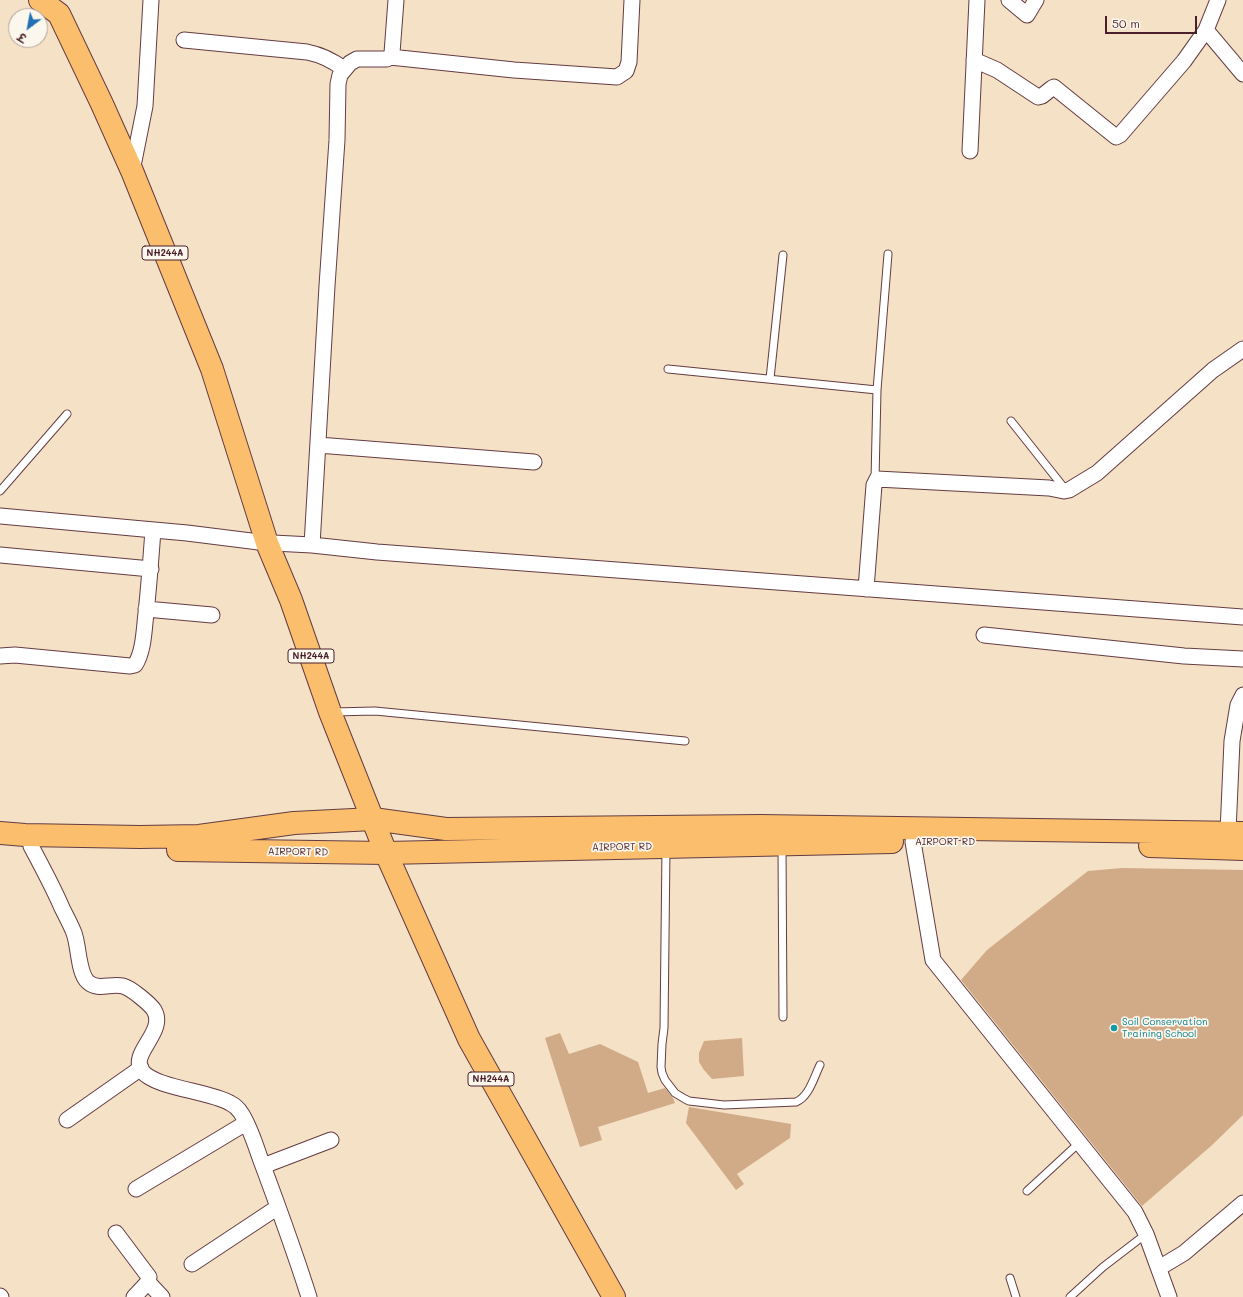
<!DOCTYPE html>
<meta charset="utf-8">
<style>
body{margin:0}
#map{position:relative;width:1243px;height:1297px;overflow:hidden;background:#f4e1c6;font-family:Mali,"Playpen Sans Deva",sans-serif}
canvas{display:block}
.north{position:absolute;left:8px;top:8px;width:40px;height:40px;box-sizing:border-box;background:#fbf7ec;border:1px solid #b4a19f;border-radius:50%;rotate:212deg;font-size:11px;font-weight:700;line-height:16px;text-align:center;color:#4a1f2b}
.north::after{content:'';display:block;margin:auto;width:14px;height:18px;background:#1f6fb2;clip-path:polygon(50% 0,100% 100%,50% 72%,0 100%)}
.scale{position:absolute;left:1105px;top:16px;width:92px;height:18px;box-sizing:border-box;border:2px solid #4a1f2b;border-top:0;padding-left:5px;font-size:12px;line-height:14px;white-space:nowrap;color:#4a1f2b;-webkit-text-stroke:3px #fbf7ec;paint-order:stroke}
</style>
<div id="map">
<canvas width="1243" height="1297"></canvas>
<div class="north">उ</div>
<div class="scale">50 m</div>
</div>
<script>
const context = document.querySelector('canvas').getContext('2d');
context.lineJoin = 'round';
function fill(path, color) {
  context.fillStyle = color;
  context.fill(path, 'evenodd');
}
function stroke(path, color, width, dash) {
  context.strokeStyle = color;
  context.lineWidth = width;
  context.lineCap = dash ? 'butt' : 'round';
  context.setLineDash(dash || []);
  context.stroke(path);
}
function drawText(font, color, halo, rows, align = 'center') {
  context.font = font + ' Mali,sans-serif';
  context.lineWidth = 3.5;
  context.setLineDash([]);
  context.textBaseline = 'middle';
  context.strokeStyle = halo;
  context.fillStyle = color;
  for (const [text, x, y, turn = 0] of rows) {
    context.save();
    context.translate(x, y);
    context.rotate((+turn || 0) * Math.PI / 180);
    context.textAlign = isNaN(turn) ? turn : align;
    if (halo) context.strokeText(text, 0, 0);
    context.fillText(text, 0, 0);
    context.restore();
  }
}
const building = new Path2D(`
 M1122 868 1243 870V1115L1211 1146 1142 1206 961 980 987 950 1088 871Z
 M560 1033 569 1054 600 1044 638 1062 648 1093 665 1088 673 1098 675 1103 598 1127 602 1140 580 1147 545 1038Z
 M742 1038 744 1076 712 1079 704 1070 699 1062V1053L704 1041Z
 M689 1107 791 1124 790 1138 737 1174 744 1184 736 1190 686 1123Z`);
const lane = new Path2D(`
 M668 369 877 390
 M770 379 783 255
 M1011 421 1065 489
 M875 480 877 390 888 254
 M0 491 67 414
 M333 712 375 711 685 741
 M782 846 783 1017
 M666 848 664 1028 662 1044 661 1067 662 1073 665 1080 675 1093 685 1099 689 1101 724 1105 796 1102C809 1097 814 1077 820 1065
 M1027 1191 1079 1143
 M1010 1278 1016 1297
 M1070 1297 1103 1267 1146 1234`);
const street = new Path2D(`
 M1009 0 1027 15 1036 0
 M1206 30 1243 74
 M184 40 307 52C322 55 332 60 344 69
 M390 57 514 70 617 77 626 71 629 62 632 0
 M974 60 997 70 1038 97 1042 96 1052 88 1054 87 1116 137 1120 135 1184 61 1206 30 1218 0
 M970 151 977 0
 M132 171 145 106 151 0
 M318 445 534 462
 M0 516 187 533 267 543H273L312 545 377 552 1243 617
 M312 545 327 286 337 140 338 84 340 75 350 63 357 59H387L390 57 392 53 396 0
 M0 555 151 569
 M866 589 874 485 877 479 1049 488 1064 491 1069 490 1097 473 1213 370 1243 349
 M146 609 212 615
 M984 635 1184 656 1243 659
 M0 656 15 655 130 666 135 665C144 651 144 629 146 613 149 585 151 558 153 530
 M1228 832 1232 741 1238 705 1243 695
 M913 842 933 960 1135 1212 1146 1234 1169 1297
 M31 846C42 867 53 887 62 908 66 916 71 925 74 933 79 946 78 973 88 982 98 991 111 983 123 986 131 988 150 1004 154 1010 167 1032 129 1053 142 1071 155 1088 209 1091 230 1103 234 1105 238 1108 241 1113 251 1128 256 1148 263 1166 279 1209 295 1253 309 1297
 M67 1120 141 1068
 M263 1166 331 1140
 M136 1189 246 1123
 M116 1233 149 1277 148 1282 134 1297
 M192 1264 278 1207
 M1159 1268 1184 1253 1243 1203
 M148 1282 162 1297
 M0 1296 1 1297`);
const primary = new Path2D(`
 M0 833 25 835 140 837 199 836 294 823 373 819 446 829 760 826 1243 833
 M1150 846 1243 849
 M178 850 386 853 892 842`);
const highway = new Path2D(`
 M40 0 59 14 102 104 132 171 212 369 267 543 291 600 330 712 386 853 469 1039 614 1297`);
const markers = [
 [1114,1028,4,"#0f9aa8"]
];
const shields = [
 [165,253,46],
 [311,656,46],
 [491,1079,46]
];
const shieldNames = [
 ["NH244A",165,253],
 ["NH244A",311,656],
 ["NH244A",491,1079]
];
const streetNames = [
 ["AIRPORT RD",945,842],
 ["AIRPORT RD",622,847,-1],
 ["AIRPORT RD",298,852,1]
];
const cultureNames = [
 ["Soil Conservation",1122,1022],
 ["Training School",1122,1034]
];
fill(building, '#d1aa87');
stroke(lane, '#643c42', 9);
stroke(street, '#643c42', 17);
stroke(primary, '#643c42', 24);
stroke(highway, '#643c42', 24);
stroke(lane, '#fff', 7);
stroke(street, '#fff', 15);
stroke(primary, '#fabe6d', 22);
stroke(highway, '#fabe6d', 22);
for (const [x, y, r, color] of markers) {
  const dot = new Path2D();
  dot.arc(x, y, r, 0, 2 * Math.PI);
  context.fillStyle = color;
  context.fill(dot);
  stroke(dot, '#fbf7ec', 1.5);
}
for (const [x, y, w] of shields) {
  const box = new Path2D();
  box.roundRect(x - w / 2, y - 7, w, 14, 3);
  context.fillStyle = '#fbf7ec';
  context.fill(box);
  stroke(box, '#4a1f2b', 1);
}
drawText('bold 9px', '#4a1f2b', null, shieldNames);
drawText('10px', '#4a1f2b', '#fbf7ec', streetNames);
drawText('10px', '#0d838f', '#fbf7ec', cultureNames, 'left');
</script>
